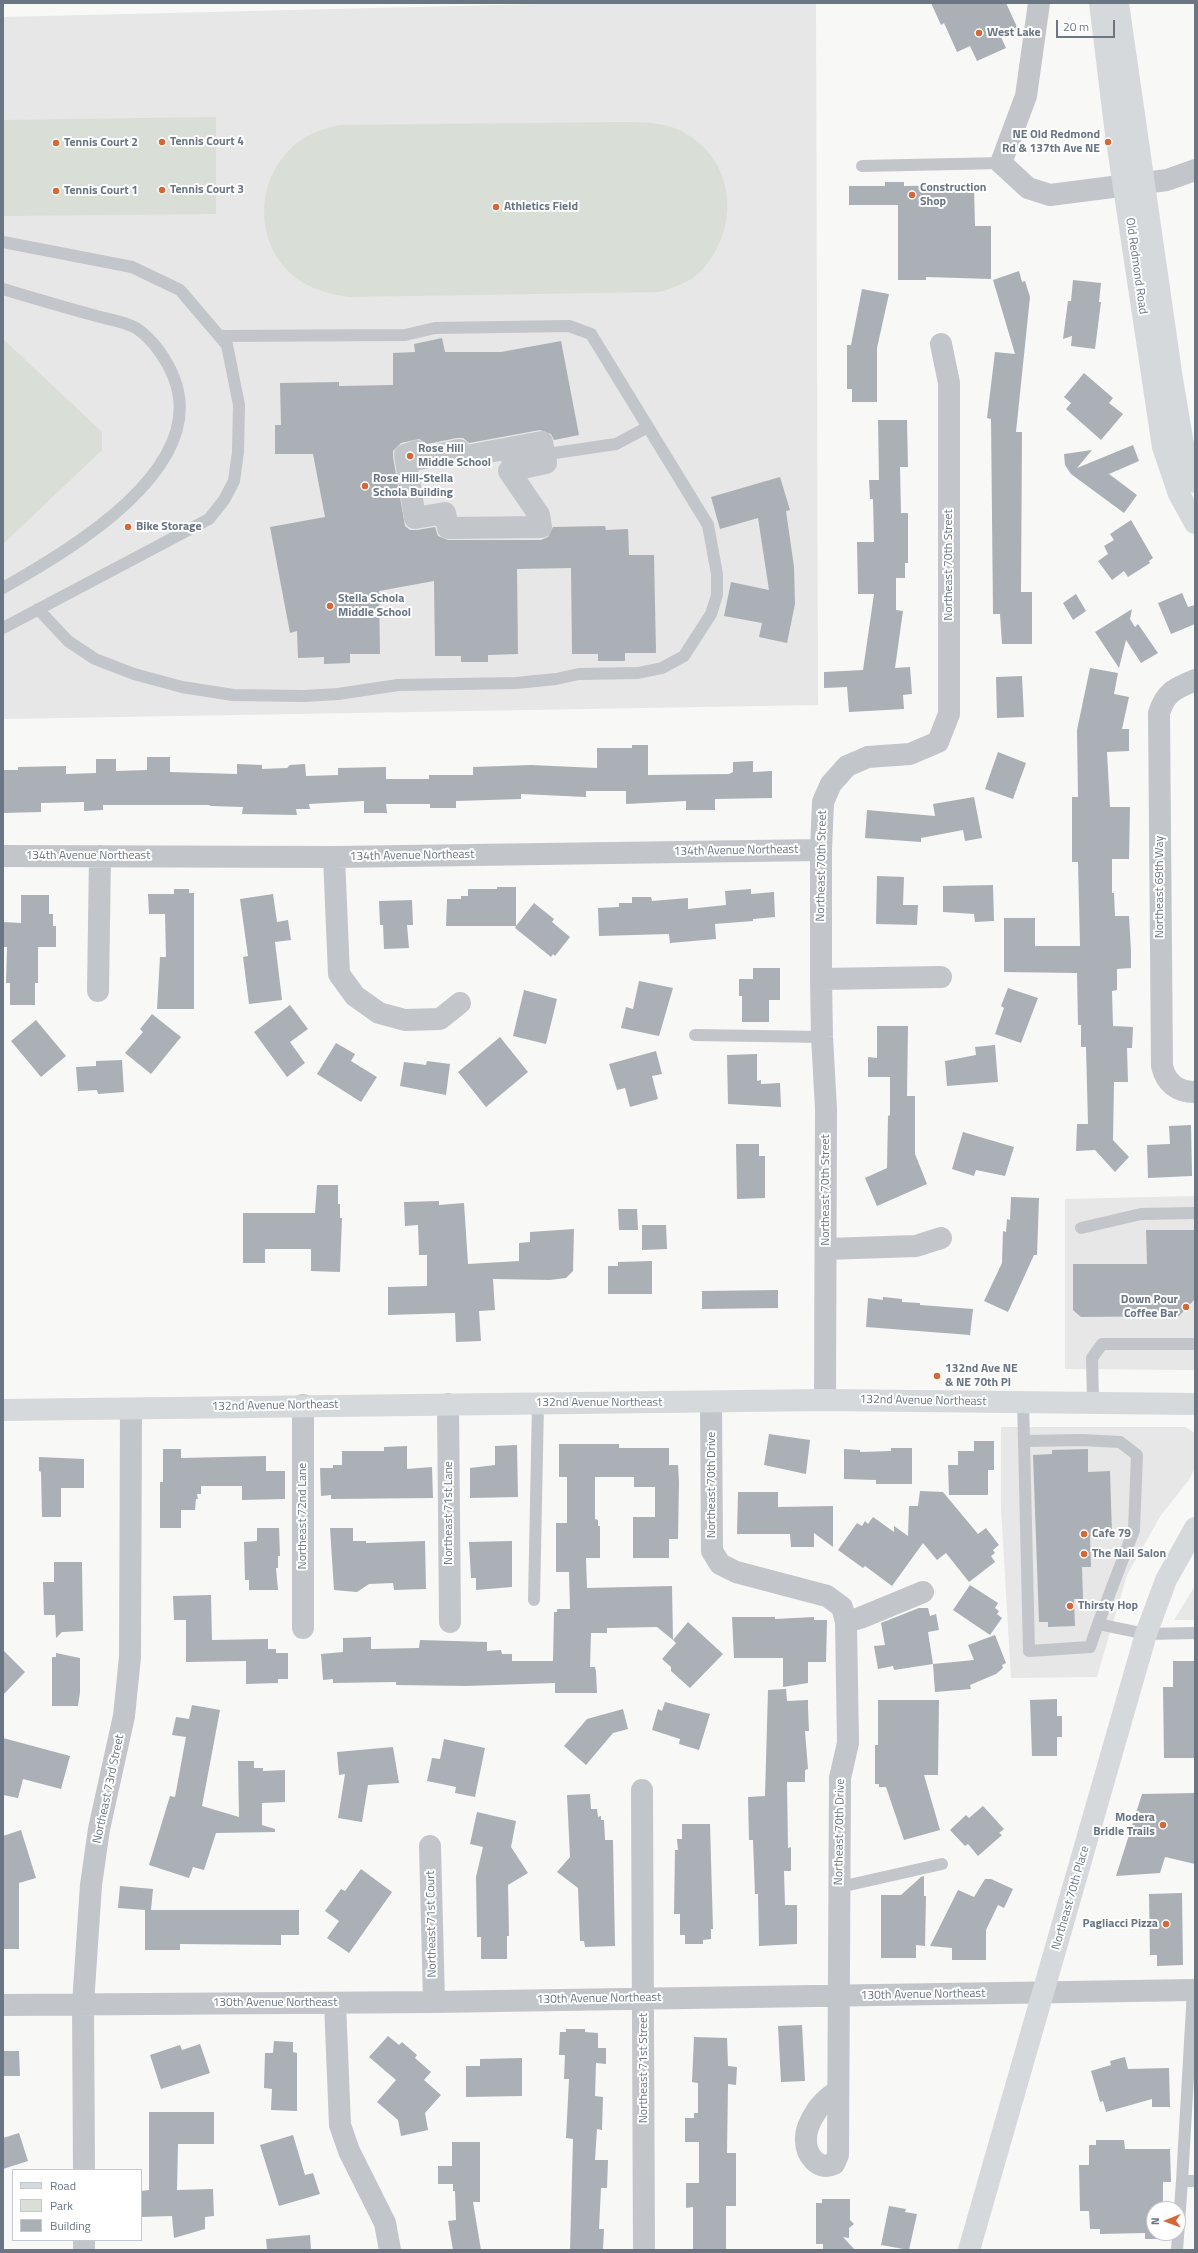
<!DOCTYPE html>
<style>
body{margin:0}
#map{position:relative;width:1198px;height:2253px;overflow:hidden;background:#f8f8f6;font-family:"Titillium Web",sans-serif}
canvas{display:block}
.frame{position:absolute;inset:0;border:4px solid #6a7684;pointer-events:none}
.legend{position:absolute;left:12px;top:2169px;width:130px;height:72px;box-sizing:border-box;background:#fff;border:1px solid #c3c8ce;margin:0;padding:5px 7px;list-style:none;font-size:12px;color:#6a7684}
.legend li{display:flex;align-items:center;gap:8px;height:20px}
.legend b{width:20px;border:1px solid #c3c8ce}
.north{position:absolute;left:1146px;top:2201px;width:40px;height:40px;box-sizing:border-box;background:#fff;border:1px solid #c3c8ce;border-radius:50%;rotate:269deg;font-size:11px;font-weight:700;line-height:16px;text-align:center;color:#6a7684}
.north::after{content:'';display:block;margin:auto;width:14px;height:18px;background:#d46839;clip-path:polygon(50% 0,100% 100%,50% 72%,0 100%)}
.scale{position:absolute;left:1056px;top:20px;width:59px;height:18px;box-sizing:border-box;border:2px solid #6a7684;border-top:0;padding-left:5px;font-size:12px;line-height:14px;white-space:nowrap;color:#6a7684;-webkit-text-stroke:3px #fff;paint-order:stroke}
</style>
<div id="map">
<canvas width="1198" height="2253"></canvas>
<div class="frame"></div>
<ul class="legend">
<li><b style="height:5px;background:#d5d9dc"></b>Road</li>
<li><b style="height:11px;background:#d9ded7"></b>Park</li>
<li><b style="height:11px;background:#aab0b6"></b>Building</li>
</ul>
<div class="north">N</div>
<div class="scale">20 m</div>
</div>
<script>
const context = document.querySelector('canvas').getContext('2d');
context.lineJoin = 'round';
function fill(path, color) {
  context.fillStyle = color;
  context.fill(path, 'evenodd');
}
function stroke(path, color, width, dash) {
  context.strokeStyle = color;
  context.lineWidth = width;
  context.lineCap = dash ? 'butt' : 'round';
  context.setLineDash(dash || []);
  context.stroke(path);
}
function drawText(font, color, halo, rows, align = 'center') {
  context.font = font + ' "Titillium Web",sans-serif';
  context.lineWidth = 4;
  context.setLineDash([]);
  context.textBaseline = 'middle';
  context.strokeStyle = halo;
  context.fillStyle = color;
  for (const [text, x, y, turn = 0] of rows) {
    context.save();
    context.translate(x, y);
    context.rotate((+turn || 0) * Math.PI / 180);
    context.textAlign = isNaN(turn) ? turn : align;
    if (halo) context.strokeText(text, 0, 0);
    context.fillText(text, 0, 0);
    context.restore();
  }
}
const built = new Path2D(`
 M583 3H816L818 705 3 719V17Z
 M1195 1196V1370L1065 1369V1199Z
 M1001 1427H1185L1195 1433V1468L1189 1480 1161 1515 1127 1575 1097 1677 1011 1678 1001 1508Z
 M1195 1586V1620H1174Z`);
const green = new Path2D(`
 M216 117V214L3 216V120Z
 M622 122C642 122 663 122 681 131 736 159 741 227 702 270 691 282 673 288 659 292L348 297C330 294 314 290 299 280 252 247 254 177 297 143 309 133 324 129 339 125Z
 M3 339 102 432V450L3 544Z`);
const building = new Path2D(`
 M931 3H1006L1018 29 1001 37 1006 48 977 61 970 46 957 52 944 23 941 25Z
 M885 182H904V186L974 185 975 226H991V279L926 277V280H898V205H849V186H885Z
 M1019 271 1022 282 1025 281 1030 297 1016 432H1022L1021 592H1032V644H1002L1000 614H993L991 419 987 418 995 352 1015 354 993 280Z
 M1073 280 1101 283 1099 302H1101L1095 349 1071 346 1072 336 1063 339 1068 301H1071Z
 M862 289 889 294 877 348V402H852V389H847V345H851Z
 M442 338 445 352H501L561 341 579 435 554 440 551 434 540 430 469 443 463 438H457L427 444 419 439 401 443 393 451V457L405 526 410 530H417L435 527 438 536 448 540H541L548 537 553 527 605 526 606 530 628 529 629 555H654L656 653H625V661H598V654H572L571 568 517 569 518 654 488 655V662H461V656H435L434 581 379 591 380 654H350V663L324 664V657L298 658 297 631 290 633 270 527 325 517 313 454H275V425H281L280 383 339 382V386L393 385V353L415 352 414 344Z
 M1084 373 1113 398 1109 403 1123 414 1101 440 1066 409 1071 403 1064 397Z
 M878 420H907L908 467H900L901 513H908V563H905V578H896V610L903 611 895 668 910 667 912 694 903 695 904 709 849 712 847 687 824 688V672L863 670 874 594H858L857 542H874L873 499H870L869 480H879Z
 M1133 445 1139 461 1109 474 1137 495 1124 513 1071 474 1065 465 1064 454 1092 450 1077 468Z
 M780 477 790 510 786 511 794 567 795 604 787 643 759 637 762 623 724 616 731 582 769 590 758 518 720 529 711 497Z
 M1131 520 1153 558 1149 561 1150 563 1128 577 1124 571 1112 580 1098 561 1108 554 1104 546 1114 540 1110 534Z
 M1182 593 1188 607 1195 605V624L1171 634 1158 603Z
 M1076 594 1086 611 1073 620 1063 603Z
 M1132 609 1130 619 1135 627 1138 624 1158 653 1141 663 1126 640 1119 668 1095 632Z
 M1090 668 1118 673 1114 694 1129 697 1122 729H1129V751L1107 752 1110 807H1130L1129 859H1112V893H1114L1115 916H1129L1131 951V968L1117 969V990L1112 991 1113 1026 1133 1027 1132 1048H1127L1128 1082H1114L1113 1140 1129 1157 1115 1172 1095 1150 1076 1151 1077 1124H1088L1086 1047H1081V1025H1078L1077 973 1004 972V918H1035V946H1080L1078 862H1072V797H1078L1077 730Z
 M1022 676 1024 717 997 718 996 677Z
 M632 745H648V775L729 774 733 772V762L753 761V772L772 771V798L715 799V810H686V801L626 804V791H586V797L521 794V799L456 801V808H430V804H386L387 813H364V801L309 804 310 809H296L297 815 242 814 243 807 210 806V805H103V810L84 811V802L41 803V812L3 813V770H18V767L66 766V774L96 773V759H116V771L147 770V757H170V772L237 774V764L262 765V769L287 768 290 765 305 764 306 776 338 775V768L386 767V779H429V775H473V767L531 765 597 768V748H632Z
 M998 752 1026 763 1013 799 985 789Z
 M974 797 982 838 965 841 963 830 921 838V842L865 838 867 810 935 816 933 804Z
 M877 876 904 877 903 905H918L917 925 876 924Z
 M993 885 994 921 975 922 974 914 943 912V886Z
 M497 887H516V926L534 903 554 919 552 922 570 937 555 956 553 954 551 957 515 928 516 926H446L447 899H461V896H468V889H497Z
 M174 889H189V893H194V1009H157L160 957H166L165 914H149L148 894H174Z
 M751 889V894L774 892 775 917 753 919V921L715 924 716 939 670 943 669 934 599 936 598 908 619 907V903H632V897H651L652 901 688 898V909L726 905 725 891Z
 M273 894 277 922 288 920 291 940 275 942 282 1000 249 1004 243 957 248 956 240 899Z
 M21 895H49V914H53V926H56V947H38V983H35V1005H10V983H6L7 947H3V922L21 923Z
 M412 900 413 925H407L409 948 384 949 383 925H380L379 901Z
 M753 968H780V1000H769V1022H742V996H739V979H753Z
 M639 981 673 988 659 1036 621 1028 626 1007 633 1009Z
 M1008 988 1038 998 1021 1043 995 1034 1004 1008 1001 1006Z
 M524 990 557 999 546 1044 513 1036Z
 M290 1005 308 1029 290 1042 305 1063 287 1077 254 1032Z
 M152 1014 181 1037 151 1074 125 1053 143 1032 140 1029Z
 M36 1020 66 1056 41 1077 11 1041Z
 M877 1026H908L907 1096H915V1154L927 1184 877 1206 865 1178 887 1168 888 1116 890 1115V1077H868V1057L877 1058Z
 M500 1037 528 1072 486 1107 458 1072Z
 M336 1043 355 1054 351 1061 377 1077 361 1102 317 1074Z
 M995 1045 998 1082 947 1086 945 1061 976 1055 975 1047Z
 M656 1051 662 1074 652 1076 658 1099 630 1107 625 1088 617 1090 609 1064Z
 M757 1054V1081L761 1080V1084L780 1083 781 1107 728 1104 727 1055Z
 M122 1060 124 1092 98 1094 97 1090 78 1091 76 1067 96 1066V1061Z
 M427 1061 450 1064 446 1095 400 1086 404 1062 426 1065Z
 M1191 1125 1192 1176 1148 1178 1147 1145 1170 1144 1169 1126Z
 M963 1132 1014 1147 1005 1176 976 1170 974 1176 952 1169Z
 M736 1144H759V1156H765V1198L737 1199Z
 M317 1185H338V1204H340V1218H342L340 1272 311 1271V1249H265V1263H243V1213H315Z
 M1011 1197 1039 1198 1037 1255H1034L1008 1312 984 1301 1002 1263 1003 1231 1006 1232 1007 1219 1010 1220Z
 M439 1201V1205L464 1203 468 1264 519 1261V1243L530 1242V1232L574 1229 573 1271 566 1278 550 1280 493 1279 495 1310 479 1311 481 1341 456 1342 455 1313 388 1315V1287L427 1286V1255H419L418 1225 405 1226 404 1202Z
 M618 1209H637L638 1230H619Z
 M642 1225H666L667 1249 642 1250Z
 M1146 1230H1195V1299L1179 1316 1081 1317 1073 1310V1264H1147Z
 M652 1261V1294H608V1266H618V1262Z
 M778 1290V1308L702 1309V1291Z
 M883 1297 902 1299V1302L920 1303V1305L973 1309 970 1335 866 1327 868 1298 883 1300Z
 M769 1434 810 1440 806 1474 764 1465Z
 M974 1441H994V1470H988V1495H949L948 1465H958V1451H974Z
 M559 1444H619V1448H669V1465H678L679 1482 678 1539H669V1558H633V1517H655V1487H634V1477H595V1519L598 1520V1526H600V1558H586L587 1588 672 1586 673 1640 657 1627 607 1628V1633H591L590 1667H595L596 1672 597 1693H555V1683L466 1686 396 1685V1682L333 1683V1679L323 1680 321 1654 343 1652V1638L371 1637V1649L419 1648 420 1640 487 1642V1651L501 1650 502 1654H512V1661H553L554 1612H557V1609H570L569 1572H556V1523H567V1477H559Z
 M517 1445 518 1497 470 1498V1468L495 1465V1446Z
 M407 1446V1469L432 1467 433 1498 331 1499V1495L321 1496 320 1468H333V1465H342V1451H384V1447Z
 M891 1448H912V1484H876V1480L844 1479V1449L860 1450V1452L891 1451Z
 M163 1449H181V1458L266 1456V1471H285V1499L242 1500V1486H201V1494H197L198 1499H196L195 1510H181V1528H160V1482H163Z
 M1088 1449V1472L1110 1471 1112 1535 1090 1536 1091 1567H1082L1083 1599H1074L1075 1626 1048 1627V1622H1039L1033 1455 1052 1454V1450Z
 M39 1457 84 1459V1488H61V1517H42L41 1472 39 1471Z
 M920 1491 943 1492 978 1534 986 1528 999 1545 993 1550 995 1553 991 1556 995 1562 969 1582 946 1553 937 1560 923 1543 892 1586 865 1566 863 1568 838 1550 857 1523 862 1526 865 1521 868 1524 873 1517 894 1532V1526L908 1536 909 1506H918Z
 M738 1492H778V1507L833 1506V1547L814 1533V1547H791L790 1534H737Z
 M257 1528H279L280 1556H278V1568H276L278 1590H249V1580H245L244 1542 257 1541Z
 M330 1528H353V1541H366V1543L425 1541 426 1589 394 1590 393 1583 369 1584 357 1592 334 1590Z
 M512 1541V1587L476 1590V1578H471L469 1542Z
 M54 1562H82L83 1631 62 1632 56 1638 55 1615H44L43 1582H54Z
 M970 1585 998 1603 995 1608 999 1611 997 1614 1002 1618 990 1635 953 1610Z
 M211 1595 212 1640 268 1639V1649H276V1653H288V1679H278V1683L246 1684V1661L186 1662V1620H174L173 1596Z
 M919 1608H928L930 1616 936 1614 939 1630 928 1632 933 1664 974 1660 968 1645 995 1635 1006 1663 1002 1665 1003 1668 996 1674 970 1685 971 1689 935 1692 933 1664 894 1670 893 1666 878 1669 874 1646 885 1645 881 1623Z
 M732 1617H775V1619L814 1617V1620H827L826 1662H808V1683L783 1687V1658H734Z
 M688 1622 723 1654 690 1688 671 1671V1667L662 1659 676 1643 673 1640Z
 M3 1650 25 1672 3 1695Z
 M56 1653 80 1658V1692L78 1706H52V1657H56Z
 M1173 1661H1195V1758H1164L1163 1687H1173Z
 M786 1689 787 1701 808 1700V1708L809 1731H805L808 1769 805 1770V1782H787L788 1848 791 1847V1871H784L785 1905H797V1944L759 1946 758 1894H755L753 1840H749L748 1797 765 1796 768 1690Z
 M1057 1699V1716H1062V1737H1057V1756H1032L1030 1700Z
 M878 1700H939L938 1775H924L940 1830 904 1840 886 1787H879V1784H875V1745H878Z
 M665 1702 710 1714 699 1750 679 1744 680 1739 652 1730 658 1709 662 1711Z
 M192 1705 220 1710 202 1806 239 1817 238 1761H254V1768H263V1771L285 1770V1802L262 1803V1825L275 1829V1832L216 1833 204 1870 193 1867 189 1878 149 1865 170 1796 175 1797 186 1737 172 1735 176 1717 189 1719Z
 M623 1709 628 1729 613 1733 586 1765 564 1746 587 1719Z
 M3 1738 70 1756 61 1789 23 1779 18 1798 3 1795Z
 M444 1739 485 1748 475 1797 455 1793 456 1787 427 1781 432 1758 440 1759Z
 M393 1747 399 1783 368 1785 362 1822 338 1818 345 1774 339 1775 337 1752Z
 M1195 1793V1864L1165 1857 1160 1873 1116 1876 1142 1794Z
 M590 1794 591 1809H597L598 1817 601 1816V1820H604L605 1840H613L615 1946 585 1947 584 1941H580L578 1888 557 1872 570 1857 567 1795Z
 M983 1806 1004 1829 999 1833 1002 1835 978 1856 968 1844 965 1846 950 1830 966 1815 969 1818Z
 M477 1812 516 1821 511 1847 528 1873 508 1885 509 1936H507V1959H481V1937H477L476 1877 483 1847 470 1844Z
 M682 1824H710L713 1929H711V1939L703 1940V1944H685V1935H680V1914H674L675 1850H678L677 1839H682Z
 M21 1830 36 1878 19 1883V1949H3V1836Z
 M361 1869 392 1892 349 1953 327 1938 339 1921 325 1911 341 1889 345 1891Z
 M924 1876V1896H926L925 1946 916 1945V1958H881V1895H901L921 1877Z
 M985 1879H991L1013 1889 1004 1908 998 1905 986 1930V1960H952V1948L930 1946 958 1890 974 1897Z
 M120 1886 153 1889 151 1910H299V1935H281V1945L180 1944V1950H145V1910L118 1908Z
 M1182 1893 1183 1965 1157 1966V1955H1150L1149 1894Z
 M802 2025 805 2081 781 2082 778 2026Z
 M566 2029H585V2032L598 2033V2048H606V2064L596 2063 595 2096 603 2097 602 2130 597 2129 595 2160H608L607 2188H601L599 2229H604L603 2250H570L573 2139 566 2138 569 2079H564L565 2055H559L560 2032H566Z
 M388 2036 399 2045 402 2042 417 2055 415 2058 431 2072 424 2080 441 2095 425 2113 428 2130 401 2136 398 2120 377 2102 396 2080 369 2057Z
 M694 2037 727 2038 728 2066 737 2067 736 2085 728 2084 727 2153H736V2206H726V2250H693V2207L686 2208V2183H699V2142H685V2118H694V2113H698V2083L692 2082Z
 M274 2041 293 2042V2052L297 2053V2111L271 2110 272 2089 264 2088 265 2053H273Z
 M200 2044 210 2073 161 2089 150 2055 180 2045 182 2050Z
 M3 2051H19L20 2076H3Z
 M1125 2057 1128 2069 1169 2068 1170 2107H1152V2099L1106 2112 1103 2101 1100 2102 1091 2071 1111 2065 1110 2061Z
 M522 2058V2096L466 2097V2066H480V2059Z
 M149 2112H214V2144H178L177 2190 213 2189 214 2216 205 2217V2229L174 2238 172 2216 141 2217V2191L149 2190Z
 M19 2133 28 2161 3 2169V2138Z
 M293 2135 305 2175 313 2173 320 2194 279 2206 260 2145Z
 M1096 2140H1124L1125 2149H1170L1171 2182H1163V2209H1154V2233H1163V2239H1145V2233L1100 2234V2229H1090L1089 2211H1080L1079 2165H1089V2145H1096Z
 M452 2142H480V2202H473L481 2250H453L448 2221 456 2220 455 2191H453V2184H438V2166H452Z
 M822 2199H850V2220L854 2224 849 2228V2238L843 2237 855 2250H823V2244H816V2203H822Z
 M889 2206 906 2209 905 2212 917 2214 909 2250 881 2245Z
 M310 2235 311 2250H267L266 2239Z`);
const lane = new Path2D(`
 M862 166 1001 163
 M3 242 132 267 180 290 227 345 239 405 238 452 234 481 224 500 209 519 3 628
 M3 289C33 298 63 307 93 315 106 319 124 321 136 328 153 339 167 360 174 378 210 470 67 551 3 588
 M507 460 616 444 648 427
 M38 609 68 641 95 659 134 674 182 687 233 695 304 696 338 694 398 685 516 683 556 679 579 674 638 673 662 668 684 656 711 614 717 595V574L708 525 591 334 569 326 435 328 405 335 219 336
 M695 1035 822 1037
 M1081 1228 1141 1214 1195 1213
 M1023 1402 1024 1441
 M1093 1402 1092 1358 1102 1344H1195
 M534 1600 538 1404
 M1098 1624 1134 1530 1137 1455 1120 1442 1082 1440 1024 1441 1029 1651 1090 1647 1098 1624 1146 1634 1195 1633
 M840 1887 942 1864
 M1182 2181 1193 1990
 M1177 2250 1182 2181H1195`);
const street = new Path2D(`
 M1039 3 1026 96 1001 163 1028 188 1050 195 1167 180 1195 170
 M542 442 546 463 509 471 539 515 541 527 448 528 445 513 415 518 405 455 417 451 419 459 459 450 461 457Z
 M1195 680C1175 689 1166 691 1159 713L1162 1066C1166 1083 1177 1092 1195 1092
 M3 856 334 857 821 850
 M334 857 339 974 355 996 379 1013 405 1020 440 1019 460 1003
 M821 979 941 977
 M98 991 100 856
 M826 1249 916 1246 941 1238
 M825 1400 826 1109 822 1037 821 979V850L823 802 831 784 847 766 868 757 910 754 938 742 949 714V383L941 344
 M711 1403 712 1551 720 1564 736 1572 827 1596 842 1607 846 1622 848 1743 840 1778 838 2155 834 2164C818 2172 805 2154 806 2138 806 2131 810 2121 814 2115 820 2104 828 2097 838 2091
 M448 1404 450 1622
 M303 1405V1628
 M846 1622 860 1618 923 1592
 M642 1790 644 2250
 M430 1846 434 2002
 M335 2003 340 2125 349 2151 385 2223 390 2250
 M3 2005 434 2002 1195 1990
 M84 2170 83 2004 91 1885 99 1829 124 1716 130 1657 131 1409
 M84 2240V2250`);
const secondary = new Path2D(`
 M1100 3 1116 134 1163 447 1179 494 1195 523
 M1118 3 1172 379 1184 450 1195 482
 M3 1410 825 1400 1195 1404
 M969 2250 1146 1634 1166 1580 1195 1528`);
const markers = [
 [979,33,4,"#d46839"],
 [162,142,4,"#d46839"],
 [1108,142,4,"#d46839"],
 [56,143,4,"#d46839"],
 [162,190,4,"#d46839"],
 [56,191,4,"#d46839"],
 [912,195,4,"#d46839"],
 [496,207,4,"#d46839"],
 [410,456,4,"#d46839"],
 [365,486,4,"#d46839"],
 [128,527,4,"#d46839"],
 [330,606,4,"#d46839"],
 [1186,1307,4,"#d46839"],
 [937,1376,4,"#d46839"],
 [1084,1534,4,"#d46839"],
 [1084,1554,4,"#d46839"],
 [1070,1606,4,"#d46839"],
 [1163,1825,4,"#d46839"],
 [1166,1924,4,"#d46839"]
];
const poiNames = [
 ["West Lake",987,33],
 ["NE Old Redmond",1100,135,"right"],
 ["Rd & 137th Ave NE",1100,149,"right"],
 ["Tennis Court 4",170,142],
 ["Tennis Court 2",64,143],
 ["Construction",920,188],
 ["Shop",920,202],
 ["Tennis Court 3",170,190],
 ["Tennis Court 1",64,191],
 ["Athletics Field",504,207],
 ["Rose Hill",418,449],
 ["Middle School",418,463],
 ["Rose Hill-Stella",373,479],
 ["Schola Building",373,493],
 ["Bike Storage",136,527],
 ["Stella Schola",338,599],
 ["Middle School",338,613],
 ["Down Pour",1178,1300,"right"],
 ["Coffee Bar",1178,1314,"right"],
 ["132nd Ave NE",945,1369],
 ["& NE 70th Pl",945,1383],
 ["Cafe 79",1092,1534],
 ["The Nail Salon",1092,1554],
 ["Thirsty Hop",1078,1606],
 ["Modera",1155,1818,"right"],
 ["Bridle Trails",1155,1832,"right"],
 ["Pagliacci Pizza",1158,1924,"right"]
];
const streetNames = [
 ["Old Redmond Road",1136,266,82],
 ["Northeast 70th Street",949,565,-90],
 ["134th Avenue Northeast",736,851,-1],
 ["134th Avenue Northeast",88,856],
 ["134th Avenue Northeast",412,856,-1],
 ["Northeast 70th Street",822,866,-89],
 ["Northeast 69th Way",1160,887,-90],
 ["Northeast 70th Street",826,1190,-90],
 ["132nd Avenue Northeast",923,1401,1],
 ["132nd Avenue Northeast",599,1403],
 ["132nd Avenue Northeast",275,1406,-1],
 ["Northeast 70th Drive",712,1485,-90],
 ["Northeast 71st Lane",449,1513,-90],
 ["Northeast 72nd Lane",303,1516,-90],
 ["Northeast 73rd Street",109,1789,-78],
 ["Northeast 70th Drive",840,1832,-89],
 ["Northeast 70th Place",1071,1898,-74],
 ["Northeast 71st Court",432,1924,-91],
 ["130th Avenue Northeast",923,1995,-1],
 ["130th Avenue Northeast",599,1999,-1],
 ["130th Avenue Northeast",275,2003],
 ["Northeast 71st Street",644,2068,-90]
];
fill(built, '#e6e7e6');
fill(green, '#d9ded7');
fill(building, '#aab0b6');
stroke(lane, '#c2c5c9', 12);
stroke(street, '#c2c5c9', 22);
stroke(secondary, '#d5d9dc', 22);
for (const [x, y, r, color] of markers) {
  const dot = new Path2D();
  dot.arc(x, y, r, 0, 2 * Math.PI);
  context.fillStyle = color;
  context.fill(dot);
  stroke(dot, '#fff', 1.5);
}
drawText('bold 12px', '#6a7684', '#fff', poiNames, 'left');
drawText('12px', '#6a7684', '#fff', streetNames);
</script>
